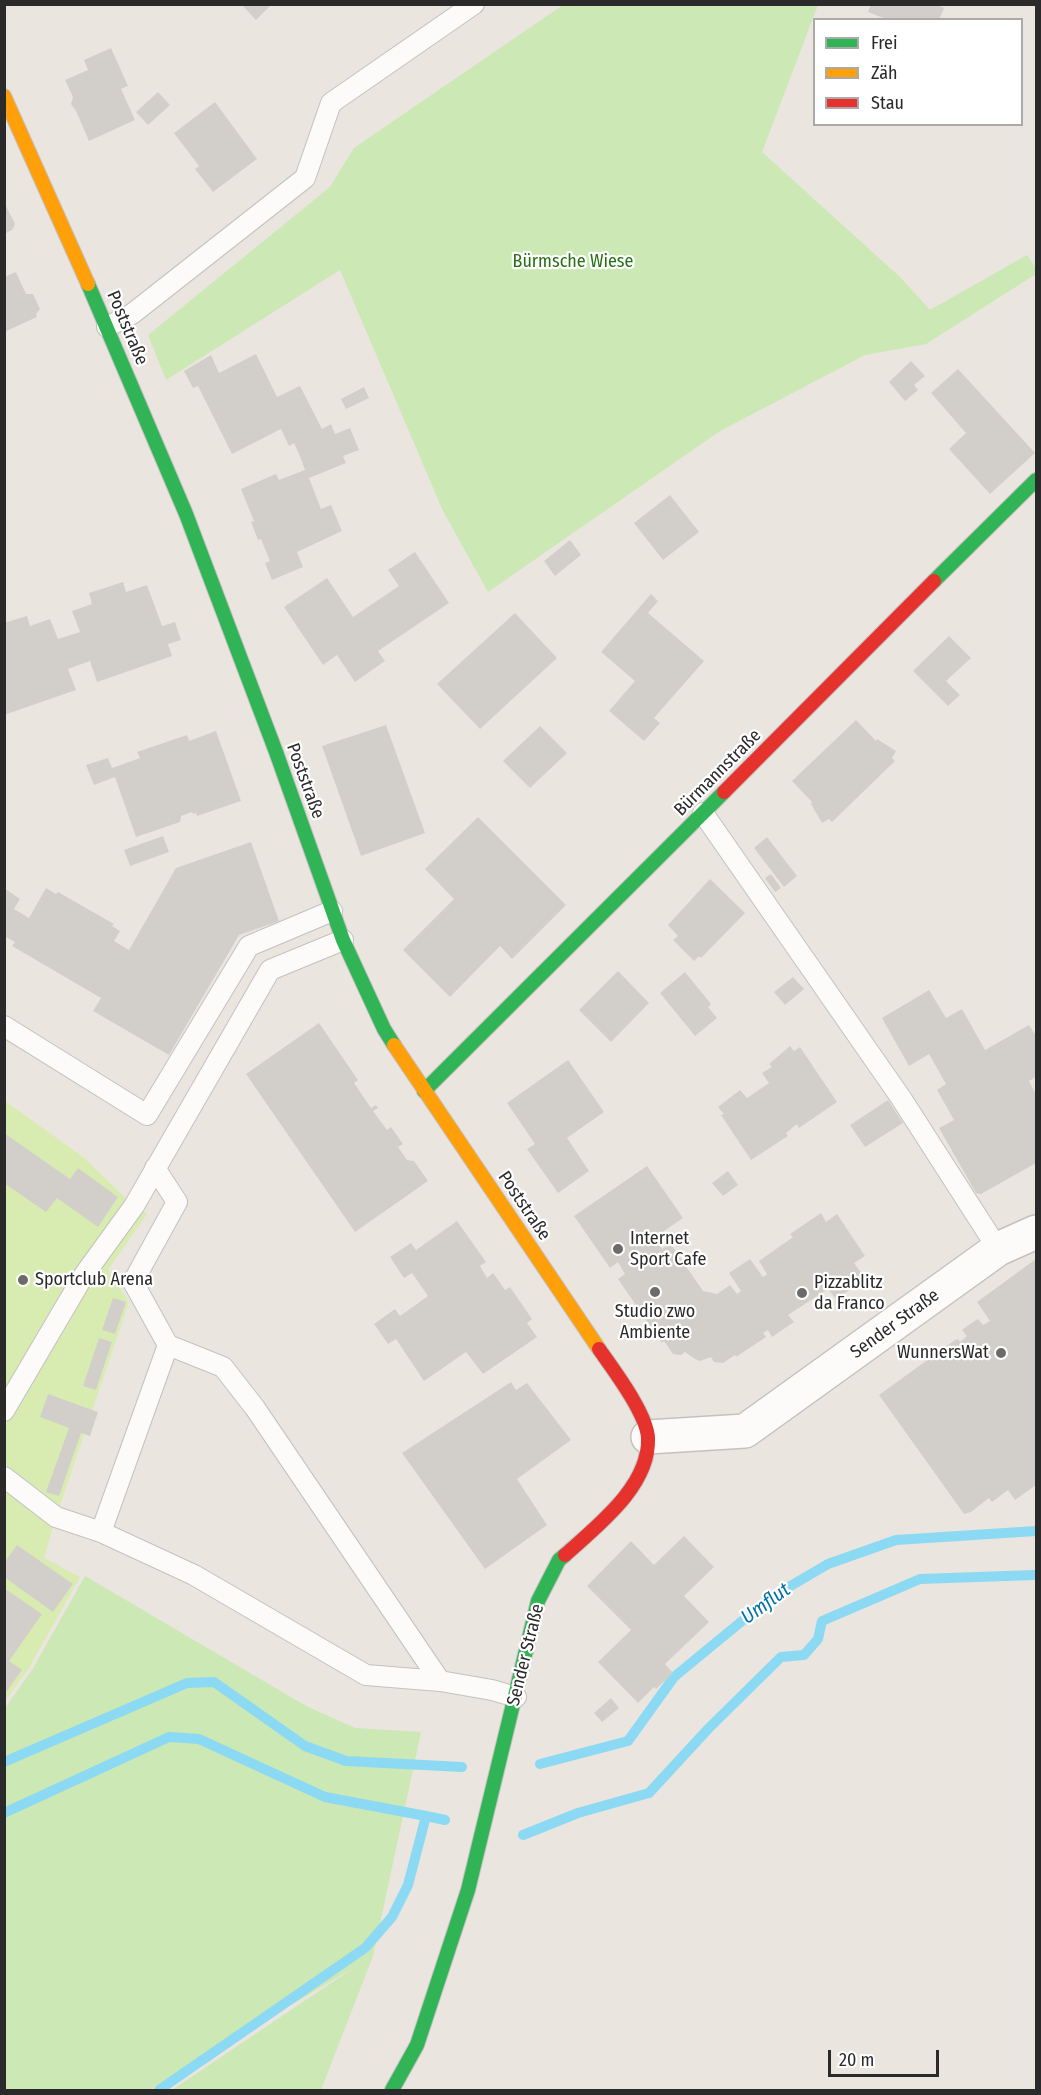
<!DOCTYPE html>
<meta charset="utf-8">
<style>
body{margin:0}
#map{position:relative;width:1041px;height:2095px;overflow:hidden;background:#eae5df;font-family:"Fira Sans Condensed",sans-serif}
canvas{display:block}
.frame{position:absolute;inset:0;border:6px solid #2a2a2a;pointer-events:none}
.legend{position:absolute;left:813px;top:18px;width:210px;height:108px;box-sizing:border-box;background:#fff;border:2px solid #aaa;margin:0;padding:8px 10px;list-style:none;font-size:18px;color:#2a2a2a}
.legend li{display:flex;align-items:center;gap:12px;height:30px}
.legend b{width:30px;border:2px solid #aaa}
.scale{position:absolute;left:828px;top:2050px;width:111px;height:27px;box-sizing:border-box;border:3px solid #2a2a2a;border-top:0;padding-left:8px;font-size:18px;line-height:21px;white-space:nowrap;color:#2a2a2a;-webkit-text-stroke:4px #fff;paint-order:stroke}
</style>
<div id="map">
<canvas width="1041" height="2095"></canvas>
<div class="frame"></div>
<ul class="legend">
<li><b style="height:8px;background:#30b455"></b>Frei</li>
<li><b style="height:8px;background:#ff9f0a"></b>Zäh</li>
<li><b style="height:8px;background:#e5322d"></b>Stau</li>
</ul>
<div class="scale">20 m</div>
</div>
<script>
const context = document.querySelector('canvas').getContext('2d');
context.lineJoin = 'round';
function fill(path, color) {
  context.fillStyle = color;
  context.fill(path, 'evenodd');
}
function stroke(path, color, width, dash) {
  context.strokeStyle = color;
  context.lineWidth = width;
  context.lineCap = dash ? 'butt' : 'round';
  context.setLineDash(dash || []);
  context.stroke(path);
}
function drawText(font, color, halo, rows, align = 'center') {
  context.font = font + ' "Fira Sans Condensed",sans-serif';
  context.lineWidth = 4.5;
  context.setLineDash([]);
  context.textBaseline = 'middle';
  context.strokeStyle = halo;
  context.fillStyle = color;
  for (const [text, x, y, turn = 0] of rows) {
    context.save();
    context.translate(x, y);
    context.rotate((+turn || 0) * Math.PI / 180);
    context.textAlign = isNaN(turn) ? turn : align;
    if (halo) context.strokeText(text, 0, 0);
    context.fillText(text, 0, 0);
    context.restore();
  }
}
const green = new Path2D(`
 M563 5H818L762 152 901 278 930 310 1027 255 1036 268V274L926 344 865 355 720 431 488 592 443 511 340 270 166 380 148 335 330 187 354 148Z
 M85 1576 306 1706 355 1728 421 1732 373 1956 321 2090H172L358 1965 149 2090H5V1708L32 1670Z`);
const pitch = new Path2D(`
 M5 1101 83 1157 133 1205 147 1214 108 1270 129 1302 56 1517 44 1558 80 1577 29 1668 5 1701Z`);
const stream = new Path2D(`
 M4 1762 187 1683 214 1682 305 1746 346 1761 462 1767
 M540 1764 628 1741 674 1677 770 1598 828 1564 896 1540 1036 1531
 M4 1813 169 1737 199 1739 325 1797 426 1816
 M523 1835 578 1813 649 1793 708 1729 781 1657 804 1655 818 1639 822 1621 920 1579 1036 1575
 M159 2090 365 1948 392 1917 408 1885 426 1816 445 1820`);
const building = new Path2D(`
 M241 4H272L256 20Z
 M871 4H935L944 8 939 20H888L868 12Z
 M111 48 128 86 121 89 135 120 89 141 76 111 71 104 73 97 65 80 88 70 84 60Z
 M158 92 170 105 148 125 136 112Z
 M215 102 257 159 213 192 195 169 199 166 174 133Z
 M4 202 15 224 12 230 4 234Z
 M16 272 26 294H33L40 309 36 314 37 317 4 332V277Z
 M256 354 277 397 300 386 322 429 331 424 335 434 350 428 359 450 343 456 346 463 309 478 321 509 331 505 342 531 297 552 303 567 272 580 265 563 270 561 261 539 258 540 251 522 254 521 241 489 276 474 279 480 305 470 301 459 294 443 289 446 281 429 232 454 198 386 193 388 184 371 211 355 219 373Z
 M911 361 925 376 914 385 918 390 905 401 889 382Z
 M958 369 1035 453 990 494 949 449 966 433 931 393Z
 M364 387 369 398 346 409 341 399Z
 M670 495 699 532 663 560 634 523Z
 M570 540 581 555 555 576 544 561Z
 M415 552 449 603 378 651 385 661 355 682 337 655 323 665 284 607 327 578 353 617 399 586 388 570Z
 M123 582 126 592 147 585 162 626 175 622 181 640 168 644 172 656 97 682 90 661 68 669 76 690 4 715V623L27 616 30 626 50 619 58 639 80 632 72 611 92 604 89 593Z
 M651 594 658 601 648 613 704 661 654 718 660 723 644 741 609 711 635 681 601 652Z
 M515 613 557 658 480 729 437 684Z
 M949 636 971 658 946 681 960 695 948 706 913 671Z
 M856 720 876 741 877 739 896 751 892 758 895 761 832 822 829 819 822 823 811 804 812 802 792 781Z
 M386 725 425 833 361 856 322 746Z
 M540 726 567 753 530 788 503 761Z
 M216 731 241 801 197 816 196 813 193 814 192 812 181 816 180 822 136 837 115 777 94 785 86 765 108 758 112 768 140 758 137 752 187 735 189 741Z
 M478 817 566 905 512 959 500 946 450 997 403 950 454 899 425 869Z
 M163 836 169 852 130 866 124 850Z
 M767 837 797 876 784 887 754 848Z
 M251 842 279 921 239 935 169 1055 93 1011 101 998 12 946 15 942 4 936V888L20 899 14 909 29 918 46 888 56 894 58 892 114 924 112 926 120 931 114 941 129 950 176 868Z
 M771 874 781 888 775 892 765 878Z
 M710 879 745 913 701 958 699 956 694 961 673 940 678 936 668 925Z
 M618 971 649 1003 611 1042 579 1010Z
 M685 972 711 1004 708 1007 717 1018 695 1036 660 993Z
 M793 977 804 989 785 1005 774 992Z
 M929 990 946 1018 962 1009 985 1050 1029 1025 1036 1036V1077L1029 1081 1036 1094V1163L981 1194 976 1193 939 1128 954 1120 937 1090 946 1084 929 1054 909 1066 882 1018Z
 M319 1023 358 1080 354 1083 371 1108 376 1105 378 1108 373 1111 387 1130 391 1127 403 1144 398 1147 407 1160 414 1161 428 1181 355 1232 246 1074Z
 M790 1046 794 1051 800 1047 837 1102 799 1128 797 1124 786 1133 788 1136 751 1160 721 1115 724 1114 718 1107 740 1090 747 1098 769 1083 762 1073 772 1067 769 1064Z
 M568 1060 604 1112 567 1138 589 1171 558 1193 527 1149 535 1144 507 1103Z
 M888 1100 903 1123 865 1147 850 1125Z
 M4 1133 70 1179 78 1168 118 1197 98 1227 57 1198 46 1212 4 1183Z
 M647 1166 683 1218 654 1238 662 1249 670 1243 703 1291 717 1294 730 1285 737 1294 741 1291 729 1273 750 1259 763 1277 767 1274 759 1261 793 1237 790 1234 821 1213 826 1222 837 1214 865 1256 854 1263 866 1279 836 1299 828 1289 788 1315 794 1322 772 1337 768 1330 763 1333 766 1337 736 1357 735 1355 723 1363 714 1362 711 1357 700 1361 695 1359 685 1352 681 1355 673 1354 664 1341 662 1343 618 1279 625 1274 618 1262 610 1268 574 1216Z
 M728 1171 738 1185 723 1196 712 1183Z
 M457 1221 486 1262 480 1266 487 1278 493 1273 505 1290 510 1287 532 1319 527 1323 537 1337 483 1374 466 1352 424 1381 396 1339 388 1344 374 1324 395 1309 400 1316 428 1296 412 1273 404 1278 390 1257 411 1243 416 1250Z
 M1036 1259V1485L1015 1500 1008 1490 992 1502 989 1498 971 1512 964 1514 879 1395 955 1340 958 1339 960 1342 967 1336 962 1330 970 1324 978 1319 983 1325 990 1321 977 1302Z
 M113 1298 126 1302 115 1334 102 1330Z
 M99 1338 112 1342 96 1390 83 1386Z
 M511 1382 516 1390 527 1383 571 1440 517 1479 547 1525 485 1569 402 1453Z
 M48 1394 98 1412 90 1436 81 1433 59 1496 46 1492 69 1428 40 1417Z
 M684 1536 714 1567 684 1596 709 1622 665 1664 673 1673 656 1689 654 1687 638 1703 598 1662 631 1630 587 1586 631 1541 654 1565Z
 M17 1545 73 1584 53 1612 4 1577V1563Z
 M4 1588 42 1614 9 1661 22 1670 4 1695Z
 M611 1698 619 1708 602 1722 594 1713Z`);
const lane = new Path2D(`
 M107 327 132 314 305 178 331 103 474 4
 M703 813 901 1098 998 1249
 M4 1026 147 1115 249 946 332 911
 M155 1168 177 1202 133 1282 168 1345 223 1367 255 1408 440 1681
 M4 1411 84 1275 134 1206 270 970 343 940
 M4 1477 56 1517 101 1532 194 1575 366 1675 440 1681 492 1690 516 1697
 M101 1532 168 1345`);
const street = new Path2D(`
 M648 1437 745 1431 998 1249 1036 1232`);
const fast = new Path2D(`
 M88 284 186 514 276 752 343 940 384 1029 394 1045
 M934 581 1036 480
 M424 1091 724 792
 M392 2090 417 2045 468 1890 538 1601 559 1560 565 1555`);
const slow = new Path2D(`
 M4 96 88 284
 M394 1045 599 1349`);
const jam = new Path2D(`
 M724 792 934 581
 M565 1555C597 1526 650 1486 648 1438 647 1414 613 1369 599 1349`);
const markers = [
 [618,1249,6,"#6d6b69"],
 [23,1280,6,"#6d6b69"],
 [655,1292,6,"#6d6b69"],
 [802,1293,6,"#6d6b69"],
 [1001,1353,6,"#6d6b69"]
];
const parkNames = [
 ["Bürmsche Wiese",573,262]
];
const streetNames = [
 ["Poststraße",127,328,67],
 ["Bürmannstraße",718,773,-45],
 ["Poststraße",305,781,70],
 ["Poststraße",524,1206,56],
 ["Sender Straße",895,1324,-36],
 ["Sender Straße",526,1655,-76]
];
const poiNames = [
 ["Internet",630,1239],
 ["Sport Cafe",630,1260],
 ["Sportclub Arena",35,1280],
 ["Pizzablitz",814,1283],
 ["da Franco",814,1304],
 ["Studio zwo",655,1312,"center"],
 ["Ambiente",655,1333,"center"],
 ["WunnersWat",989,1353,"right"]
];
const waterNames = [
 ["Umflut",766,1604,-36]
];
fill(green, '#cbe8b5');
fill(pitch, '#d8ecb1');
stroke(stream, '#8cd9f3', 10);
fill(building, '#d2cfcb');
stroke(lane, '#c3c1c1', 22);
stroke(street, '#c3c1c1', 36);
stroke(fast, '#c3c1c1', 16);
stroke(slow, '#c3c1c1', 16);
stroke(jam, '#c3c1c1', 16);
stroke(lane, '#fcfbfa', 20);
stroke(street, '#fcfbfa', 33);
stroke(fast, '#30b455', 14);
stroke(slow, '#ff9f0a', 14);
stroke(jam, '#e5322d', 14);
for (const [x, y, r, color] of markers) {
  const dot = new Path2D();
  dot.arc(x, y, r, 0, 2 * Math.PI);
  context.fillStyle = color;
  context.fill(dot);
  stroke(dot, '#fff', 2);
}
drawText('18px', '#276f13', '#fff', parkNames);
drawText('18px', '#2a2a2a', '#fff', streetNames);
drawText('18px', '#2a2a2a', '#fff', poiNames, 'left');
drawText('italic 20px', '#0071a9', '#fff', waterNames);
</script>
